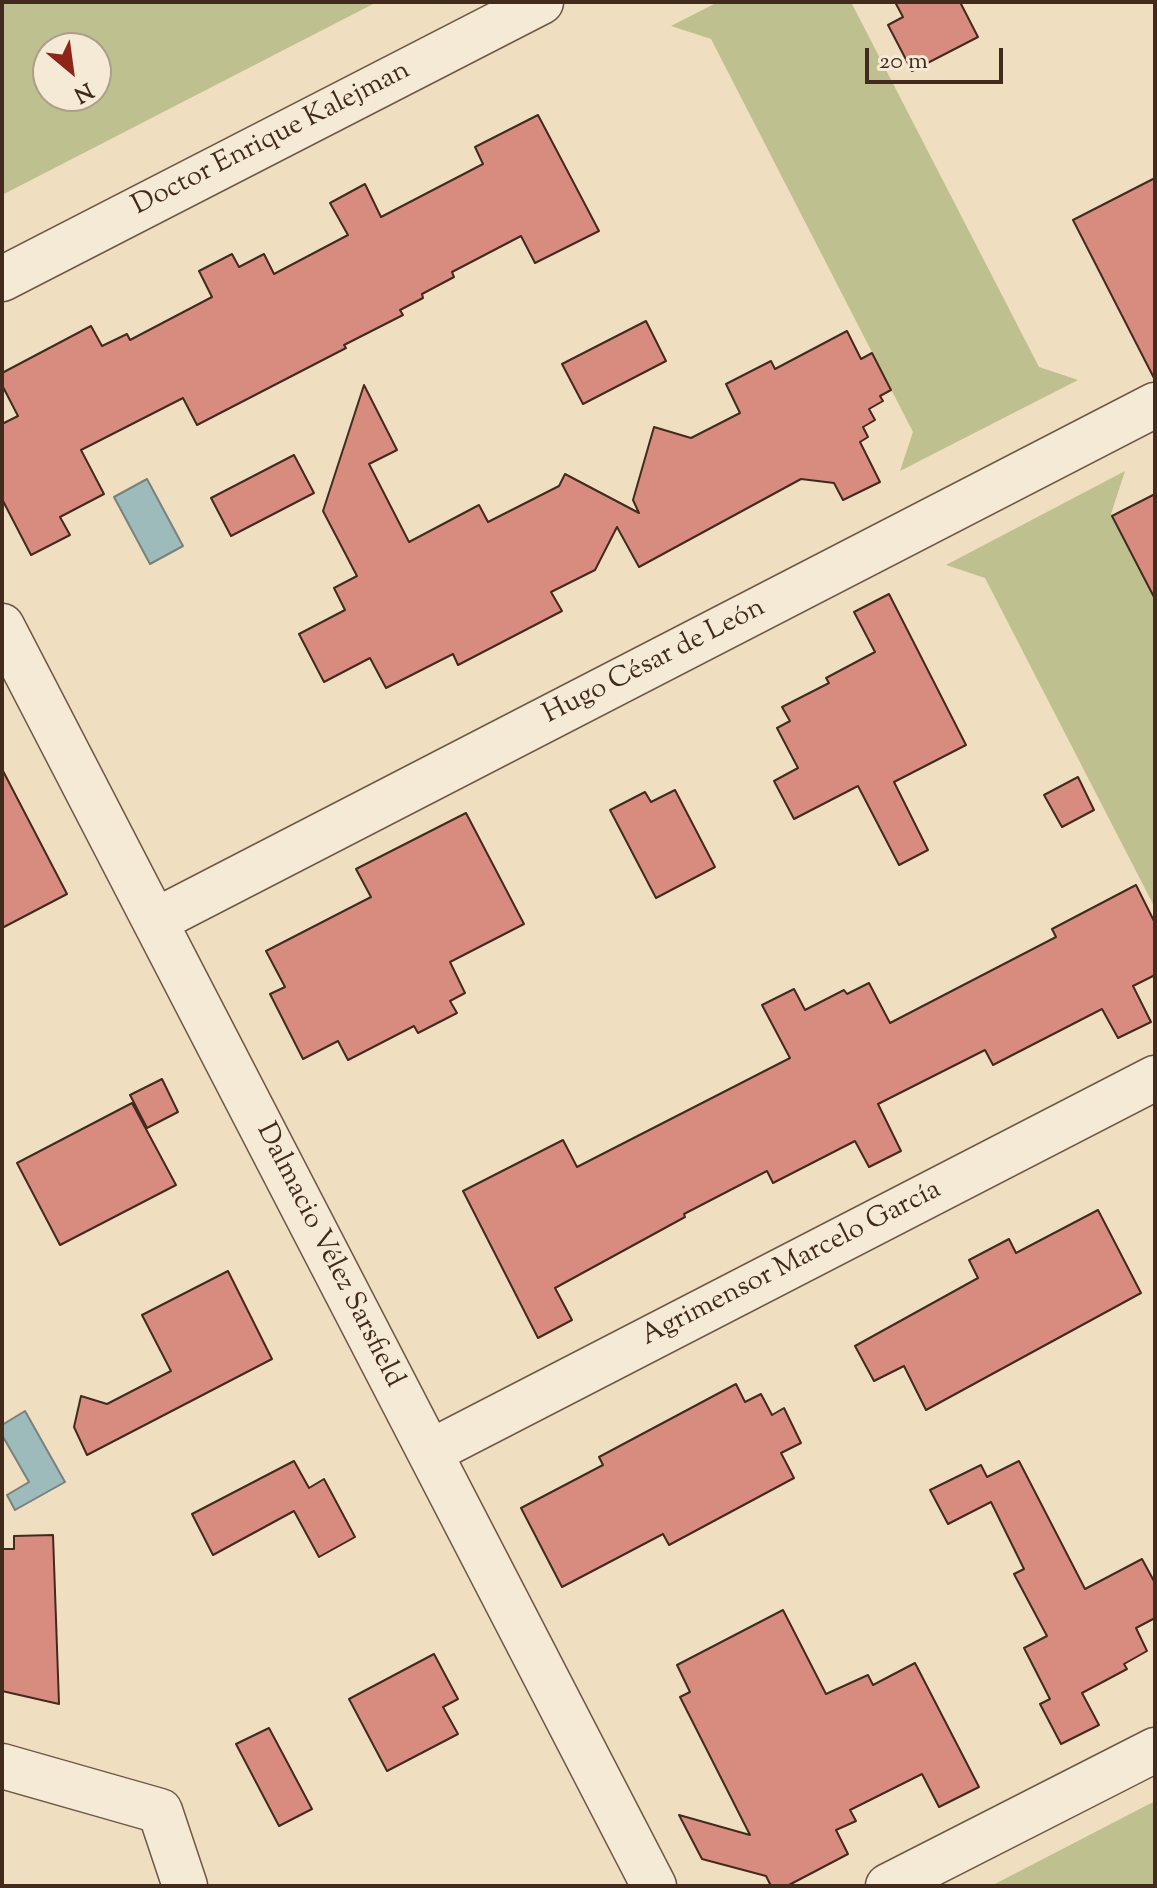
<!DOCTYPE html>
<meta charset="utf-8">
<style>
body{margin:0}
#map{position:relative;width:1157px;height:1888px;overflow:hidden;background:#f0dec0;font-family:"Sorts Mill Goudy",serif}
canvas{display:block}
.frame{position:absolute;inset:0;border:4px solid #422a1d;pointer-events:none}
.north{position:absolute;left:32px;top:32px;width:80px;height:80px;box-sizing:border-box;background:#f5ead6;border:2px solid #ad9d8c;border-radius:50%;rotate:151deg;font-size:22px;font-weight:700;line-height:32px;text-align:center;color:#422a1d}
.north::after{content:'';display:block;margin:auto;width:28px;height:36px;background:#8f2418;clip-path:polygon(50% 0,100% 100%,50% 72%,0 100%)}
.scale{position:absolute;left:865px;top:48px;width:138px;height:36px;box-sizing:border-box;border:4px solid #422a1d;border-top:0;padding-left:10px;font-size:24px;line-height:28px;white-space:nowrap;color:#422a1d;-webkit-text-stroke:6px #f5ead6;paint-order:stroke}
</style>
<div id="map">
<canvas width="1157" height="1888"></canvas>
<div class="frame"></div>
<div class="north">N</div>
<div class="scale">20 m</div>
</div>
<script>
const context = document.querySelector('canvas').getContext('2d');
context.lineJoin = 'round';
function fill(path, color) {
  context.fillStyle = color;
  context.fill(path, 'evenodd');
}
function stroke(path, color, width, dash) {
  context.strokeStyle = color;
  context.lineWidth = width;
  context.lineCap = dash ? 'butt' : 'round';
  context.setLineDash(dash || []);
  context.stroke(path);
}
function drawText(font, color, halo, rows, align = 'center') {
  context.font = font + ' "Sorts Mill Goudy",serif';
  context.lineWidth = 7;
  context.setLineDash([]);
  context.textBaseline = 'middle';
  context.strokeStyle = halo;
  context.fillStyle = color;
  for (const [text, x, y, turn = 0] of rows) {
    context.save();
    context.translate(x, y);
    context.rotate((+turn || 0) * Math.PI / 180);
    context.textAlign = isNaN(turn) ? turn : align;
    if (halo) context.strokeText(text, 0, 0);
    context.fillText(text, 0, 0);
    context.restore();
  }
}
const green = new Path2D(`
 M2 2H377L2 195ZM48 48H96V96H48Z
 M718 2H851L1039 367 1078 380 900 471 913 432 711 39 671 26Z
 M1125 471 1111 514 1155 599V908L985 578 946 565Z
 M1155 1801V1886H991Z`);
const water = new Path2D(`
 M147 479 183 546 150 564 114 497Z
 M25 1411 65 1482 15 1510 7 1495 29 1482 2 1435V1425Z`);
const building = new Path2D(`
 M895 2H960L978 37 912 71 888 25 903 17Z
 M538 115 599 231 535 263 521 236 452 272 454 277 422 294 423 298 400 310 403 315 344 345 346 348 197 425 183 398 81 450 104 494 60 517 70 535 31 555 2 499V424L18 416 2 385V373L91 326 102 346 127 334 130 340 212 297 199 271 232 254 239 267 264 254 274 274 348 235 330 203 365 184 381 217 483 164 475 147Z
 M1155 178V380L1073 220Z
 M646 321 666 361 583 404 562 364Z
 M847 331 861 359 872 353 891 390 880 396 883 401 869 409 875 420 863 427 868 437 860 442 880 482 843 500 834 483 801 479 639 567 617 527 595 570 551 592 562 611 458 665 453 654 386 688 370 658 324 682 299 634 345 610 334 588 357 576 323 511 364 385 397 450 369 464 409 542 479 505 488 522 559 486 565 474 639 513 633 500 654 427 691 438 740 413 726 384 771 361 775 369Z
 M294 455 314 493 231 536 211 498Z
 M1155 494V599L1112 516Z
 M889 594 966 745 894 782 928 850 899 865 858 786 794 819 774 781 798 768 777 728 790 721 782 707 829 683 826 678 875 652 854 612Z
 M2 769 67 894 2 928Z
 M1078 777 1094 810 1062 827 1044 795Z
 M675 790 715 867 656 898 610 810 645 792 651 802Z
 M466 813 524 924 450 962 465 993 450 1001 457 1013 418 1033 414 1026 348 1060 338 1041 303 1059 270 994 285 987 266 951 371 897 356 869Z
 M1136 885 1155 923V975L1133 986 1151 1022 1118 1038 1102 1009 993 1065 985 1050 878 1104 901 1151 869 1167 855 1141 773 1183 767 1171 684 1214 685 1217 555 1288 572 1320 538 1338 463 1191 563 1140 577 1167 790 1058 762 1005 794 989 805 1010 844 990 847 994 869 983 890 1023 1056 937 1052 929Z
 M162 1079 178 1112 147 1128 130 1095Z
 M132 1103 176 1185 60 1245 17 1163Z
 M1098 1210 1141 1293 926 1410 904 1366 874 1381 855 1346 978 1278 969 1260 1009 1239 1016 1253Z
 M228 1271 272 1359 87 1455 74 1427 81 1396 107 1404 171 1371 142 1315Z
 M736 1384 745 1402 761 1394 772 1415 784 1408 801 1443 781 1453 794 1478 669 1545 663 1534 562 1587 521 1508 603 1465 599 1457Z
 M294 1461 309 1488 324 1479 355 1537 319 1557 294 1511 213 1555 192 1514Z
 M1019 1461 1085 1589 1142 1559 1155 1583V1618L1136 1628 1147 1651 1124 1664 1127 1669 1082 1693 1099 1725 1061 1744 1040 1704 1050 1699 1024 1648 1047 1636 1014 1574 1024 1569 991 1502 948 1524 930 1490 981 1465 987 1477Z
 M53 1535 59 1704 2 1691V1549H14V1536Z
 M783 1610 826 1694 868 1675 873 1685 915 1663 979 1787 939 1807 922 1774 850 1810 856 1821 836 1830 848 1854 787 1886H771L766 1876 702 1859 679 1815 750 1835 680 1697 690 1692 677 1665Z
 M434 1654 458 1699 443 1707 458 1734 387 1771 349 1699Z
 M269 1728 312 1809 279 1826 236 1744Z`);
const street = new Path2D(`
 M2 279 541 2
 M2 626 654 1886
 M155 921 1155 405
 M430 1452 1155 1078
 M2 1766 160 1811 185 1886
 M888 1886 1155 1750`);
const streetNames = [
 ["Doctor Enrique Kalejman",272,140,-27],
 ["Hugo César de León",655,663,-27],
 ["Dalmacio Vélez Sarsfield",328,1256,63],
 ["Agrimensor Marcelo García",792,1265,-27]
];
fill(green, '#bec08f');
fill(water, '#9dbbbb');
stroke(water, '#79817c', 2);
fill(building, '#d78c7f');
stroke(building, '#422a1d', 2);
stroke(street, '#6e5746', 47);
stroke(street, '#f5ead6', 44);
drawText('28px', '#422a1d', '#f5ead6', streetNames);
</script>
